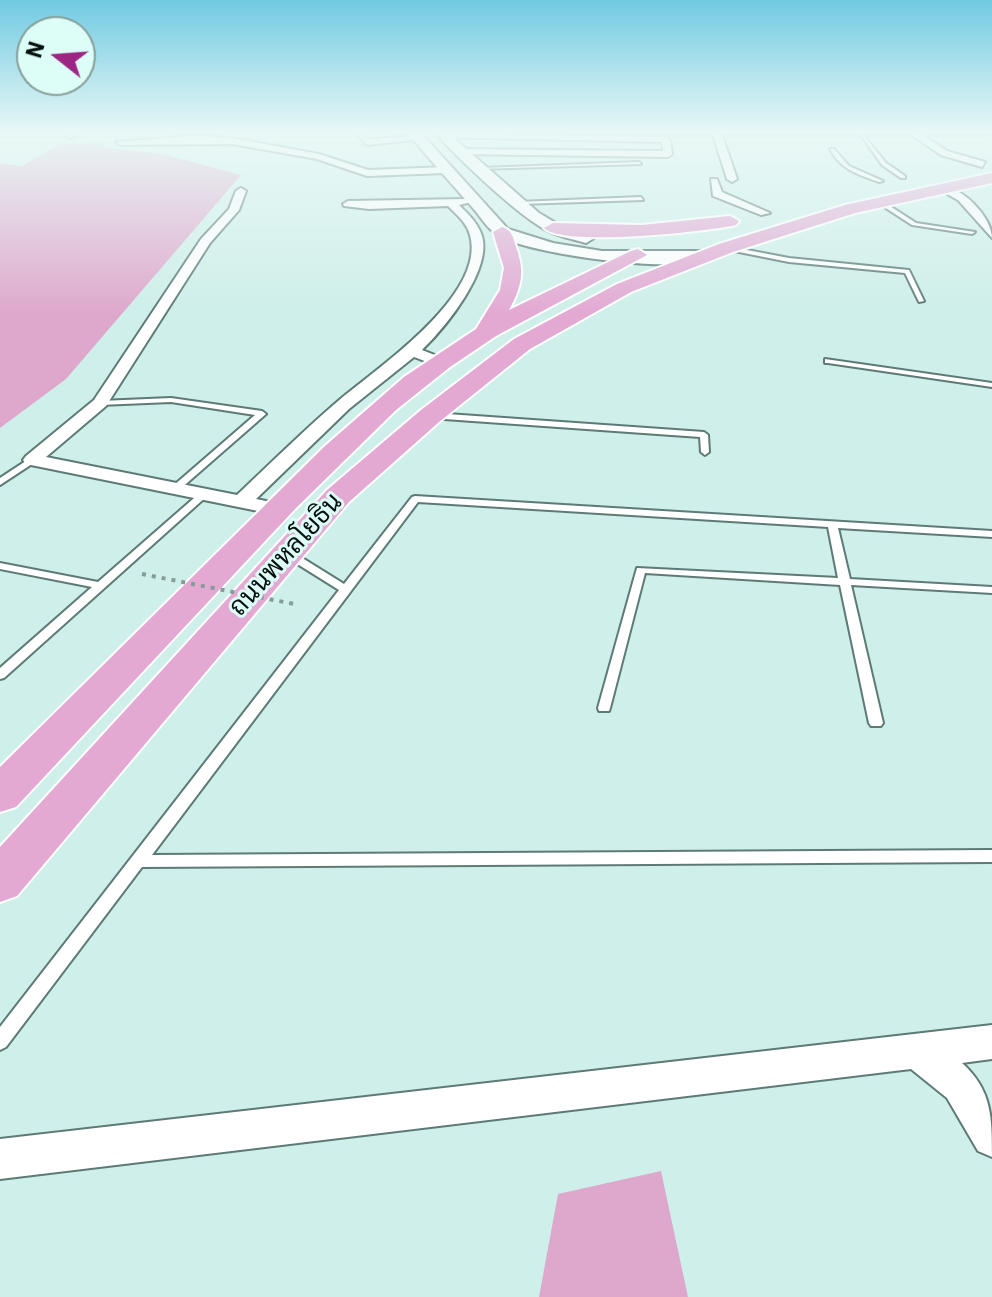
<!DOCTYPE html>
<meta charset="utf-8">
<style>
body{margin:0}
#map{position:relative;width:992px;height:1297px;overflow:hidden;background:#cfefea;font-family:"IBM Plex Sans",sans-serif}
canvas{display:block}
.north{position:absolute;left:16px;top:16px;width:80px;height:80px;box-sizing:border-box;background:#ddfdf7;border:2px solid #879f9a;border-radius:50%;rotate:287deg;font-size:22px;font-weight:700;line-height:32px;text-align:center;color:#06110f}
.north::after{content:'';display:block;margin:auto;width:28px;height:36px;background:#9c2782;clip-path:polygon(50% 0,100% 100%,50% 72%,0 100%)}
</style>
<div id="map">
<canvas width="992" height="1297"></canvas>
<div class="north">N</div>
</div>
<script>
const context = document.querySelector('canvas').getContext('2d');
context.lineJoin = 'round';
function fill(path, color) {
  context.fillStyle = color;
  context.fill(path, 'evenodd');
}
function stroke(path, color, width, dash) {
  context.strokeStyle = color;
  context.lineWidth = width;
  context.lineCap = dash ? 'butt' : 'round';
  context.setLineDash(dash || []);
  context.stroke(path);
}
function drawText(font, color, halo, rows, align = 'center') {
  context.font = font + ' "IBM Plex Sans",Sarabun,sans-serif';
  context.lineWidth = 6;
  context.setLineDash([]);
  context.textBaseline = 'middle';
  context.strokeStyle = halo;
  context.fillStyle = color;
  for (const [text, x, y, turn = 0] of rows) {
    context.save();
    context.translate(x, y);
    context.rotate((+turn || 0) * Math.PI / 180);
    context.textAlign = isNaN(turn) ? turn : align;
    if (halo) context.strokeText(text, 0, 0);
    context.fillText(text, 0, 0);
    context.restore();
  }
}
const green = new Path2D(`
 M104 143 102 147 163 154 241 175 66 379 0 428V163L22 166 60 144Z
 M661 1171 688 1297H539L558 1194Z`);
const service = new Path2D(`
 M861 135H863L886 163 905 176V178H901L882 165Z
 M830 149H834L849 166 883 181 879 182C859 175 840 169 830 149Z
 M639 162 641 164 479 169 481 168Z
 M641 197 643 200 520 204 517 202Z
 M878 201H882L916 223 975 232 972 234 912 225 878 203Z
 M726 246 789 258 909 270 924 301 919 302 905 273 789 262 724 249Z
 M825 359 992 383V387L828 363H825Z
 M171 398 262 411 266 414 179 490 176 491 171 488 173 486 255 415 171 402 100 405 96 403 100 401Z
 M433 413 704 432 708 435 709 452 705 455 701 452 700 437 430 418V414Z
 M32 457 35 458V462L0 485V478Z
 M204 491 207 492V496L4 678 0 679V668L92 587 0 569V563L98 582 201 492Z
 M415 496 992 531V537L838 528 850 579 992 587V593L851 585 883 723 881 726H871L869 723 840 585 645 573 610 708 609 711H599L598 708 637 568 838 578 828 527 418 502 152 855 992 850V862L142 867 6 1047 0 1050V1027L339 590 283 555 282 553 283 551H291L344 584 412 497Z`);
const minor = new Path2D(`
 M64 132H73L76 136 69 138Z
 M355 132H364L369 139 419 136 423 139 367 145Z
 M644 132H992V134L923 135 947 151 985 162 982 167 941 155 912 135H722L737 179 732 182 727 179 713 135H648Z
 M442 133 666 137 670 140 672 154 668 157 459 154 456 149 663 151 662 142 439 137Z
 M193 136 232 138 319 154 368 170 446 167 451 170 446 173 367 176 317 159 232 144 120 145 116 142Z
 M711 179H717L722 192 770 213 761 215 713 196Z
 M940 186C962 186 992 217 992 238L958 200 940 190Z
 M241 188 246 191 239 210 210 243 106 406 46 457 237 495C270 464 302 432 337 402 374 370 487 296 470 235 467 223 457 215 448 206L369 209 344 206 343 204 348 201 466 199 471 202 459 205C468 214 478 223 482 236 492 270 446 327 422 350L445 359V365H435L414 357 349 409 256 499 285 505 288 509 285 513 278 515 26 464 23 460 26 456 94 400 201 239 229 209 236 191Z
 M992 1025V1059L962 1063C992 1090 992 1117 992 1157L978 1151 947 1098 911 1069 0 1179V1139Z`);
const secondary = new Path2D(`
 M407 132H420L508 229 553 243 602 251H706L714 256C692 277 525 254 497 235 488 229 480 216 472 207 451 183 428 158 407 132Z
 M434 132H447L539 213 559 225 594 238 586 243C572 239 556 236 544 229 513 211 459 159 434 132Z`);
const primary = new Path2D(`
 M992 173V183L855 213 733 252 631 292 530 349 439 422 349 502 17 896 0 902V847L327 490 421 410 514 339 617 284 719 244 845 205Z
 M730 216 739 221 736 225C706 232 563 247 544 228L553 223 642 225Z
 M502 227C512 230 513 237 516 247 525 272 522 286 509 310L631 251 638 249 647 255 496 336 450 367 396 410 296 508 16 807 0 812V767L325 446 404 377 476 329 500 290 504 268 493 232Z`);
const pathBridge = new Path2D(`
 M142 574 294 604`);
const streetNames = [
 ["ถนนพหลโยธิน",286,555,-48]
];
fill(green, '#dea8cc');
stroke(service, '#5e7a76', 4);
stroke(minor, '#5e7a76', 4);
stroke(secondary, '#5e7a76', 4);
stroke(primary, '#fff', 4);
fill(service, '#fff');
fill(minor, '#fff');
fill(secondary, '#fff');
fill(primary, '#e3a9d3');
stroke(pathBridge, '#859d99', 4, [4, 6]);
const sky = context.createLinearGradient(0, 0, 0, 314);
sky.addColorStop(0, '#71cae2');
sky.addColorStop(0.42, '#e9f8f6');
sky.addColorStop(1, '#e9f8f600');
context.fillStyle = sky;
context.fillRect(0, 0, 992, 314);
drawText('26px', '#06110f', '#ddfdf7', streetNames);
</script>
